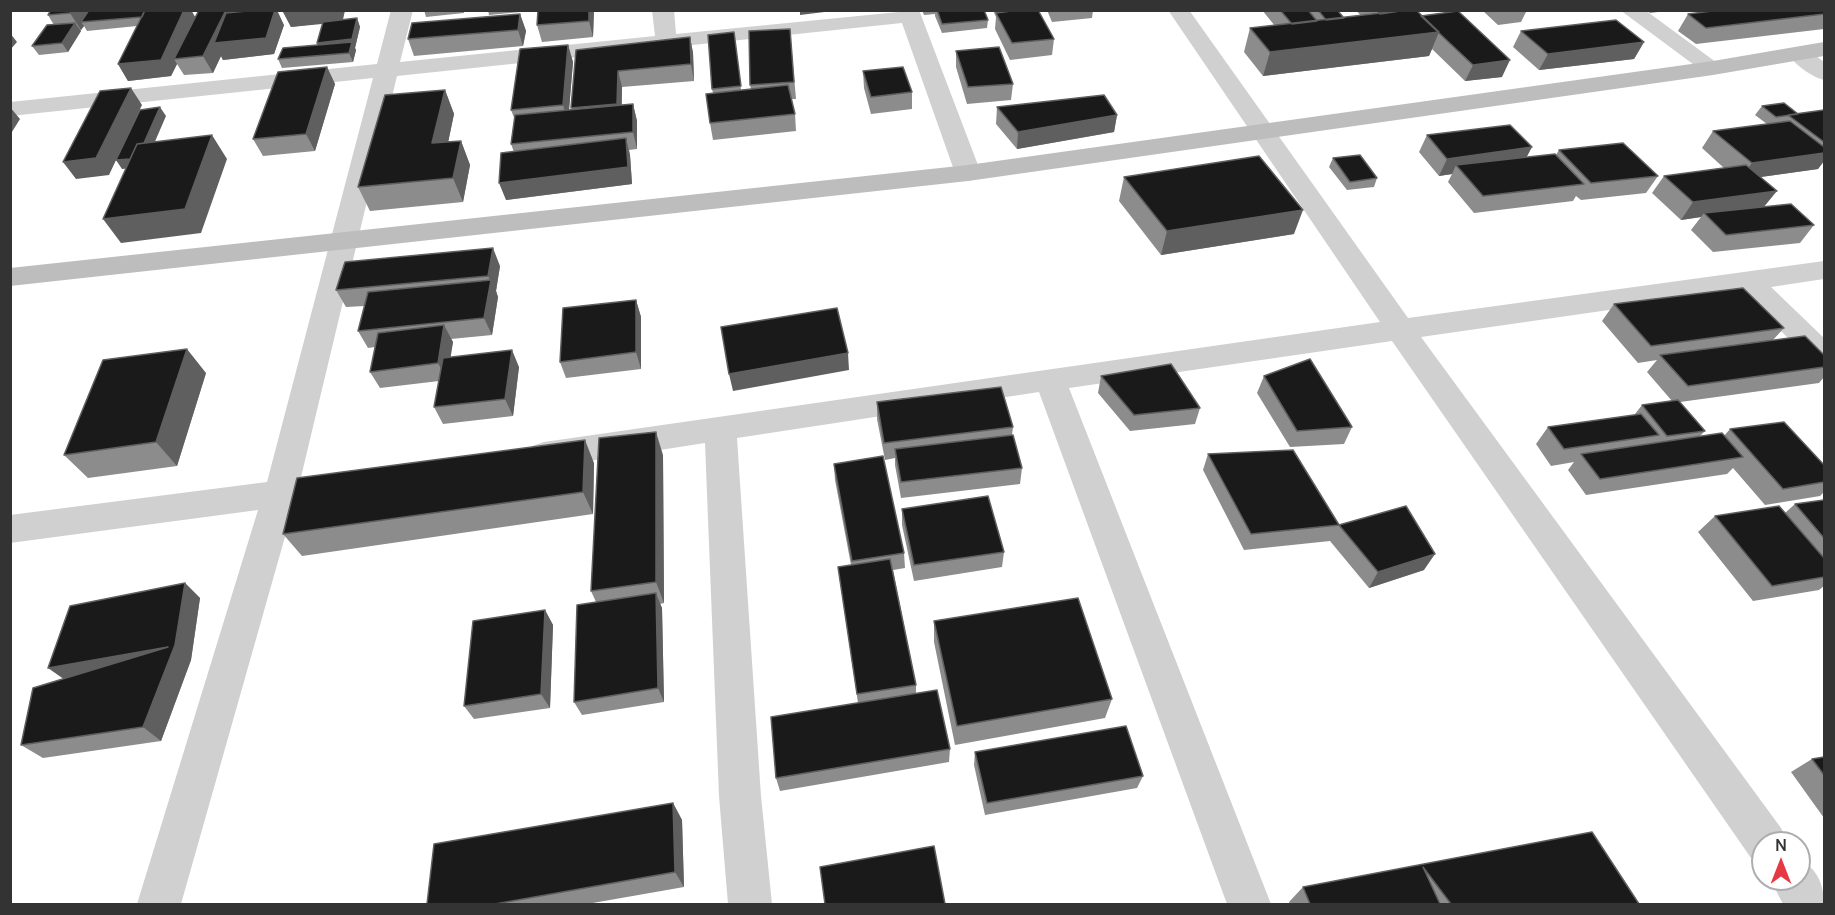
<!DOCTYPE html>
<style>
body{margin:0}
#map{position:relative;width:1835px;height:915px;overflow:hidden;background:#fff;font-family:Manrope,sans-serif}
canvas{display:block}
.frame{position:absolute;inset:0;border:12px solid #333;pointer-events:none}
.north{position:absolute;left:1751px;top:831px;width:60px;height:60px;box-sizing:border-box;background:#fff;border:2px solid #adadad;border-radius:50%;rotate:0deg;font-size:16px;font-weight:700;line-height:24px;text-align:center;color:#333}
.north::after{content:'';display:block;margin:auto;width:21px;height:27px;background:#e63946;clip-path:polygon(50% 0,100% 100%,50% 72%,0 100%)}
</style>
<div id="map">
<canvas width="1835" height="915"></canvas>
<div class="frame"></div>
<div class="north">N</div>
</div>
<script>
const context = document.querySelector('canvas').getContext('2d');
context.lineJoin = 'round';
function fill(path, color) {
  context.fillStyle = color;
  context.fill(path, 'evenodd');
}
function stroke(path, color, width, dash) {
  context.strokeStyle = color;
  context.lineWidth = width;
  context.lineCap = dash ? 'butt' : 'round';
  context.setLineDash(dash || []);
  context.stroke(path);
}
const street = new Path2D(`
 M391 10H413L400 62 655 36 652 10H674L676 34 919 10 981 173 977 178 968 181 959 178 955 173 902 23 397 76 301 477 338 473 350 477 355 486 350 495 294 505 181 904H137L258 510 10 543V515L267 482 373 78 10 116V102L377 64Z
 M1168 10H1189L1408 318 1824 261V279L1771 287 1824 338V366L1813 363 1741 291 1421 337 1781 828 1788 843H1763V863L1751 858 1392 341 1069 388 1271 904H1227L1039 392 737 438 761 796 772 904H728L719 796 705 443 544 468 532 464 528 455 532 446 544 442 1380 322Z
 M1620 10H1645L1724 68 1721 73H1705Z
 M1799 47 1807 49 1824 62V80C1812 77 1795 65 1788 54L1791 49Z
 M1799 860C1818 868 1824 886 1824 904H1783L1770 879H1799Z`);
const secondary = new Path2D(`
 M1824 42V56L1713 75 968 181 10 286V268L968 165 1713 61Z`);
const wall = new Path2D(`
 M51 10H191L195 18 199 10H235L236 12 284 25 274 54 223 60 221 56 213 73 184 75 177 64 171 76 128 81 118 64 137 26 87 31 84 26 81 30H80L81 31 68 52 39 55 32 46 54 25 48 15Z
 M282 10H345L343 20 357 18 360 27 355 48 356 50 353 62 282 68 278 59 318 45 317 43 323 23 291 27Z
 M424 10H464V13L426 17Z
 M488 10H520V12L489 15Z
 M538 10H594L593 37 542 42 537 25Z
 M922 10H984L988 20 987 28 942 33 935 16V14L924 15Z
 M993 10H1038L1054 39 1052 55 1010 60 995 29 996 17Z
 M1047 10H1093L1092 18 1052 22Z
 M1262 10H1337L1344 18 1361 16 1356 10H1416L1421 16 1502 77 1465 81 1432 49 1429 56 1263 76 1244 52 1250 28 1275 26Z
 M1482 10H1527L1521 22 1498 25Z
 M1646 10H1675L1650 13Z
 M1824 10V29L1696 44 1678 31 1688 14Z
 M520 14 526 31 523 46 414 56 408 39Z
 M790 29 796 99H791L795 114 796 131 713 140 710 123 713 93 712 89 734 32 741 90 751 89 750 85Z
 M1521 31 1644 42 1634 59 1539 70 1513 47Z
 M690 37 693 53 694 81 622 87V105L633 104 637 121V149L629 150 630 155 632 184 506 200 514 152 511 144 515 120 511 110 568 45 573 62 569 110H572L576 50Z
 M956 51 1013 84 1011 100 967 104 956 67Z
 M327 67 335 84 315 151 263 156 253 139Z
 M863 71 912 92V109L871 114 864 88Z
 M445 90 454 114 448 142 461 141 470 165 463 202 370 211 358 187Z
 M1762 106 1798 114 1824 110V161L1818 169 1761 177 1764 207 1814 225 1800 243 1713 252 1691 230 1701 217 1681 220 1652 193 1664 176 1724 168 1702 148 1713 131 1767 124 1755 115Z
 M997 107 1117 115 1114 132 1017 149 996 124Z
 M1427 135 1527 157 1556 155 1559 150 1658 176 1646 193 1581 200 1576 196 1573 201 1474 213 1448 182 1452 174 1439 176 1419 152Z
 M1333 158 1377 178 1374 187 1347 190 1329 167Z
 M1124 177 1294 234 1161 255 1119 201Z
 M500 266 496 291 498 297 492 335 451 339 453 342 450 357 519 367 513 416 443 424 434 407 439 381 380 388 370 372 375 347 368 348 358 331 365 306 346 307 336 290Z
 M636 300 641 317V369L566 378 560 362Z
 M1614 304 1784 328 1773 340 1824 355V377L1819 383 1680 402 1705 431 1700 436H1724L1730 429 1824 465V492L1820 496 1765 505 1733 468 1727 474 1586 495 1568 470 1574 462 1551 466 1536 444 1548 427 1636 415 1635 414 1642 405 1672 401 1647 372 1657 360 1638 363 1602 321Z
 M206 373 177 466 88 478 64 455Z
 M1101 376 1200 408 1195 424 1130 431 1098 393Z
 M1264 376 1352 427 1344 444 1290 447 1257 393Z
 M877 402 1013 427 1012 435 1022 468 1020 484 901 498 895 465V458L885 460 877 419Z
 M1208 454 1339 525 1424 570 1369 588 1330 541 1244 550 1203 470Z
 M663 455 664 603 660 604 662 608 664 702 582 715 574 702 596 602 591 591Z
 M594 463 593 514 302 556 283 534Z
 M834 464 904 553 905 568 893 570 916 685V693L950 749 949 762 780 791 776 778 858 703 838 567 851 565 835 480Z
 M1824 500V586L1819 590 1753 601 1698 532 1715 516 1785 513 1795 504Z
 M902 509 1004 552 1002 567 914 581 902 525Z
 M185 583 200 598 191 660 161 741 43 758 21 745 63 679Z
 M545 610 553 625 550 708 474 719 464 706Z
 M934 621 1112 699 1105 718 955 745 934 642Z
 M975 752 1143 776 1137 788 985 815 974 765Z
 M1824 757V818L1791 772 1812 759Z
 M673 803 682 820 684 887 587 904H427Z
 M1592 832 1639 904H1290L1289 902 1303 887Z`);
const shadedWall = new Path2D(`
 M72 10H92L81 22 84 26 81 30 70 13Z
 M184 10H191L197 20 174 59 177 64 171 76 128 81 118 64Z
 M226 10H235L239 18 277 10 284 25 274 54 223 60 221 56 213 73 203 56Z
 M282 10H345L342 22 291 27Z
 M589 10H594L593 37 589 21Z
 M800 10H841L800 15Z
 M520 14 526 31 523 46 518 30Z
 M357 18 360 27 355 48 356 50 353 62 349 53 321 52 317 43Z
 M75 23 81 31 68 52 62 43Z
 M1439 32 1429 56 1263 76 1270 52Z
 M10 33 17 42 10 50Z
 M690 37 693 53 694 81 691 64Z
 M1644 42 1634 59 1539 70 1548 54Z
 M568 45 573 62 568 122 563 105Z
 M1510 60 1502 77 1465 81 1473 65Z
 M327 67 335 84 315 151 306 134Z
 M618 71 622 87 621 121 617 104Z
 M131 88 142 105 109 175 76 179 63 162Z
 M445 90 454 114 443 167 432 143Z
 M633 104 637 121V149L633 132Z
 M10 107 20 119 10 135Z
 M160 107 166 116 144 167 122 169 116 160Z
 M1117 115 1114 132 1017 149 1018 132Z
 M212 135 227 159 201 233 121 243 103 219Z
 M626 138 630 155 632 184 506 200 499 183Z
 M461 141 470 165 463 202 453 178Z
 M1824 143V161L1818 169 1739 180 1752 163 1816 154Z
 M1532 147 1523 164 1456 165 1452 174 1439 176 1447 159Z
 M1777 191 1763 208 1704 213 1701 217 1681 220 1693 202Z
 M1303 210 1294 234 1161 255 1167 231Z
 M493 248 500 266 496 291 498 297 492 335 484 318 491 282 488 276Z
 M636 300 641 317V369L636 352Z
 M444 325 453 342 447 380 438 363Z
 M187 349 206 373 177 466 156 442Z
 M512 350 519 367 513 416 505 399Z
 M848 353 849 370 733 391 729 374Z
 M656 432 663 455 664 603 656 582Z
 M585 440 594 463 593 514 583 492Z
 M1435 554 1424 570 1369 588 1378 572Z
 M185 583 200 598 191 660 161 741 143 727 68 682 48 668Z
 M656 593 662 608 664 702 658 688Z
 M545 610 553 625 550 708 541 694Z
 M673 803 682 820 684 887 675 872Z`);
const building = new Path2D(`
 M51 10H72L70 13 48 15Z
 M89 10H145L142 17 81 22Z
 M145 10H184L161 60 118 64Z
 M199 10H226L203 56 174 59Z
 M257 10H275L266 38 214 43 226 13Z
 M538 10H589V21L537 25Z
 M937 10H984L988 20 942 24Z
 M1019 10H1038L1054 39 1012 43 996 13Z
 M1280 10H1308L1317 21 1292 24Z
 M1318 10H1337L1344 18 1326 20Z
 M1377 10H1407L1380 14Z
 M1407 10H1416L1439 32 1270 52 1250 28Z
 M1720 10H1824V14L1706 28 1688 14Z
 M1458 11 1510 60 1473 65 1421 16Z
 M520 14 518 30 408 39 412 23Z
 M357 18 352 39 317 43 323 22Z
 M1616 20 1644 42 1548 54 1521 31Z
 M75 23 62 43 32 46 47 25Z
 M790 29 794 82 750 85 749 31Z
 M734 32 741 86 712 89 708 35Z
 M690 37 691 64 618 71 617 104 571 108 576 50Z
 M352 42 349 53 278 59 283 48Z
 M568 45 563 105 511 110 520 49Z
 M999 47 1013 84 968 87 956 51Z
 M327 67 306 134 253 139 278 72Z
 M903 67 912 92 871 97 863 71Z
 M788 85 795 114 710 123 706 94Z
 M131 88 96 158 63 162 100 91Z
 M445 90 432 143 461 141 453 178 358 187 385 95Z
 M1104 95 1117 115 1018 132 997 107Z
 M1784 103 1798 114 1776 117 1762 106Z
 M633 104V132L511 144 515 115Z
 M160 107 144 143 137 144 130 159 116 160 140 110Z
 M1824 110V142L1788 115Z
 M1790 121 1824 147V153L1752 163 1713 131Z
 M1510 125 1532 147 1447 159 1427 135Z
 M212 135 185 209 103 219 137 144Z
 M626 138 628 167 499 183 501 153Z
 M1623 143 1658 176 1591 183 1559 150Z
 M1555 154 1584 184 1483 196 1456 165Z
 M1360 155 1377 178 1350 182 1333 158Z
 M1259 156 1303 210 1167 231 1124 177Z
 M1746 165 1777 191 1693 202 1664 176Z
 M1791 204 1814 225 1726 235 1704 213Z
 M493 248 488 276 336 290 345 262Z
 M491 280 484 318 358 331 368 292Z
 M1743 288 1784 328 1651 346 1614 304Z
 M636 300V352L560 362 563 308Z
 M837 308 848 353 729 374 721 327Z
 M444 325 438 363 370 372 378 333Z
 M1805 336 1824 355V367L1688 386 1660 355Z
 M187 349 156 442 64 455 103 360Z
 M512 350 505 399 434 407 443 358Z
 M1310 359 1352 427 1297 431 1264 376Z
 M1171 364 1200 408 1134 415 1101 376Z
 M1001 387 1013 427 884 443 877 402Z
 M1678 400 1705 431 1667 436 1642 405Z
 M1641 414 1659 435 1564 449 1548 427Z
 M1784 422 1824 465V482L1783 489 1730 429Z
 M656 432V582L591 591 599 438Z
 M1722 433 1743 457 1600 479 1581 454Z
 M1013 435 1022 468 901 482 895 449Z
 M585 440 583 492 283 534 297 478Z
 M1293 450 1339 525 1406 506 1435 554 1378 572 1339 525 1251 534 1208 454Z
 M883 456 904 553 852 561 834 464Z
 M988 496 1004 552 914 565 902 509Z
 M1824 500V538L1795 504Z
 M1779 506 1824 558V577L1772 586 1715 516Z
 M890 559 916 685 857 694 838 567Z
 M185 583 175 645 143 727 21 745 33 688 168 647 48 668 70 606Z
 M656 593 658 688 574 702 577 605Z
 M1078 598 1112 699 957 726 934 621Z
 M545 610 541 694 464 706 473 621Z
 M937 690 950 749 776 778 771 717Z
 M1126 726 1143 776 987 803 975 752Z
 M1824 757V775L1812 759Z
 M673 803 675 872 495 904H427L434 844Z
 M1592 832 1639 904H1451L1423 867 1440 904H1310L1303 887Z
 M934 846 945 904H825L820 867Z`);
fill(street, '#d0d0d0');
fill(secondary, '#bdbdbd');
fill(wall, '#8c8c8c');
fill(shadedWall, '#5f5f5f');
fill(building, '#1a1a1a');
stroke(building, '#5f5f5f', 1.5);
</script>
